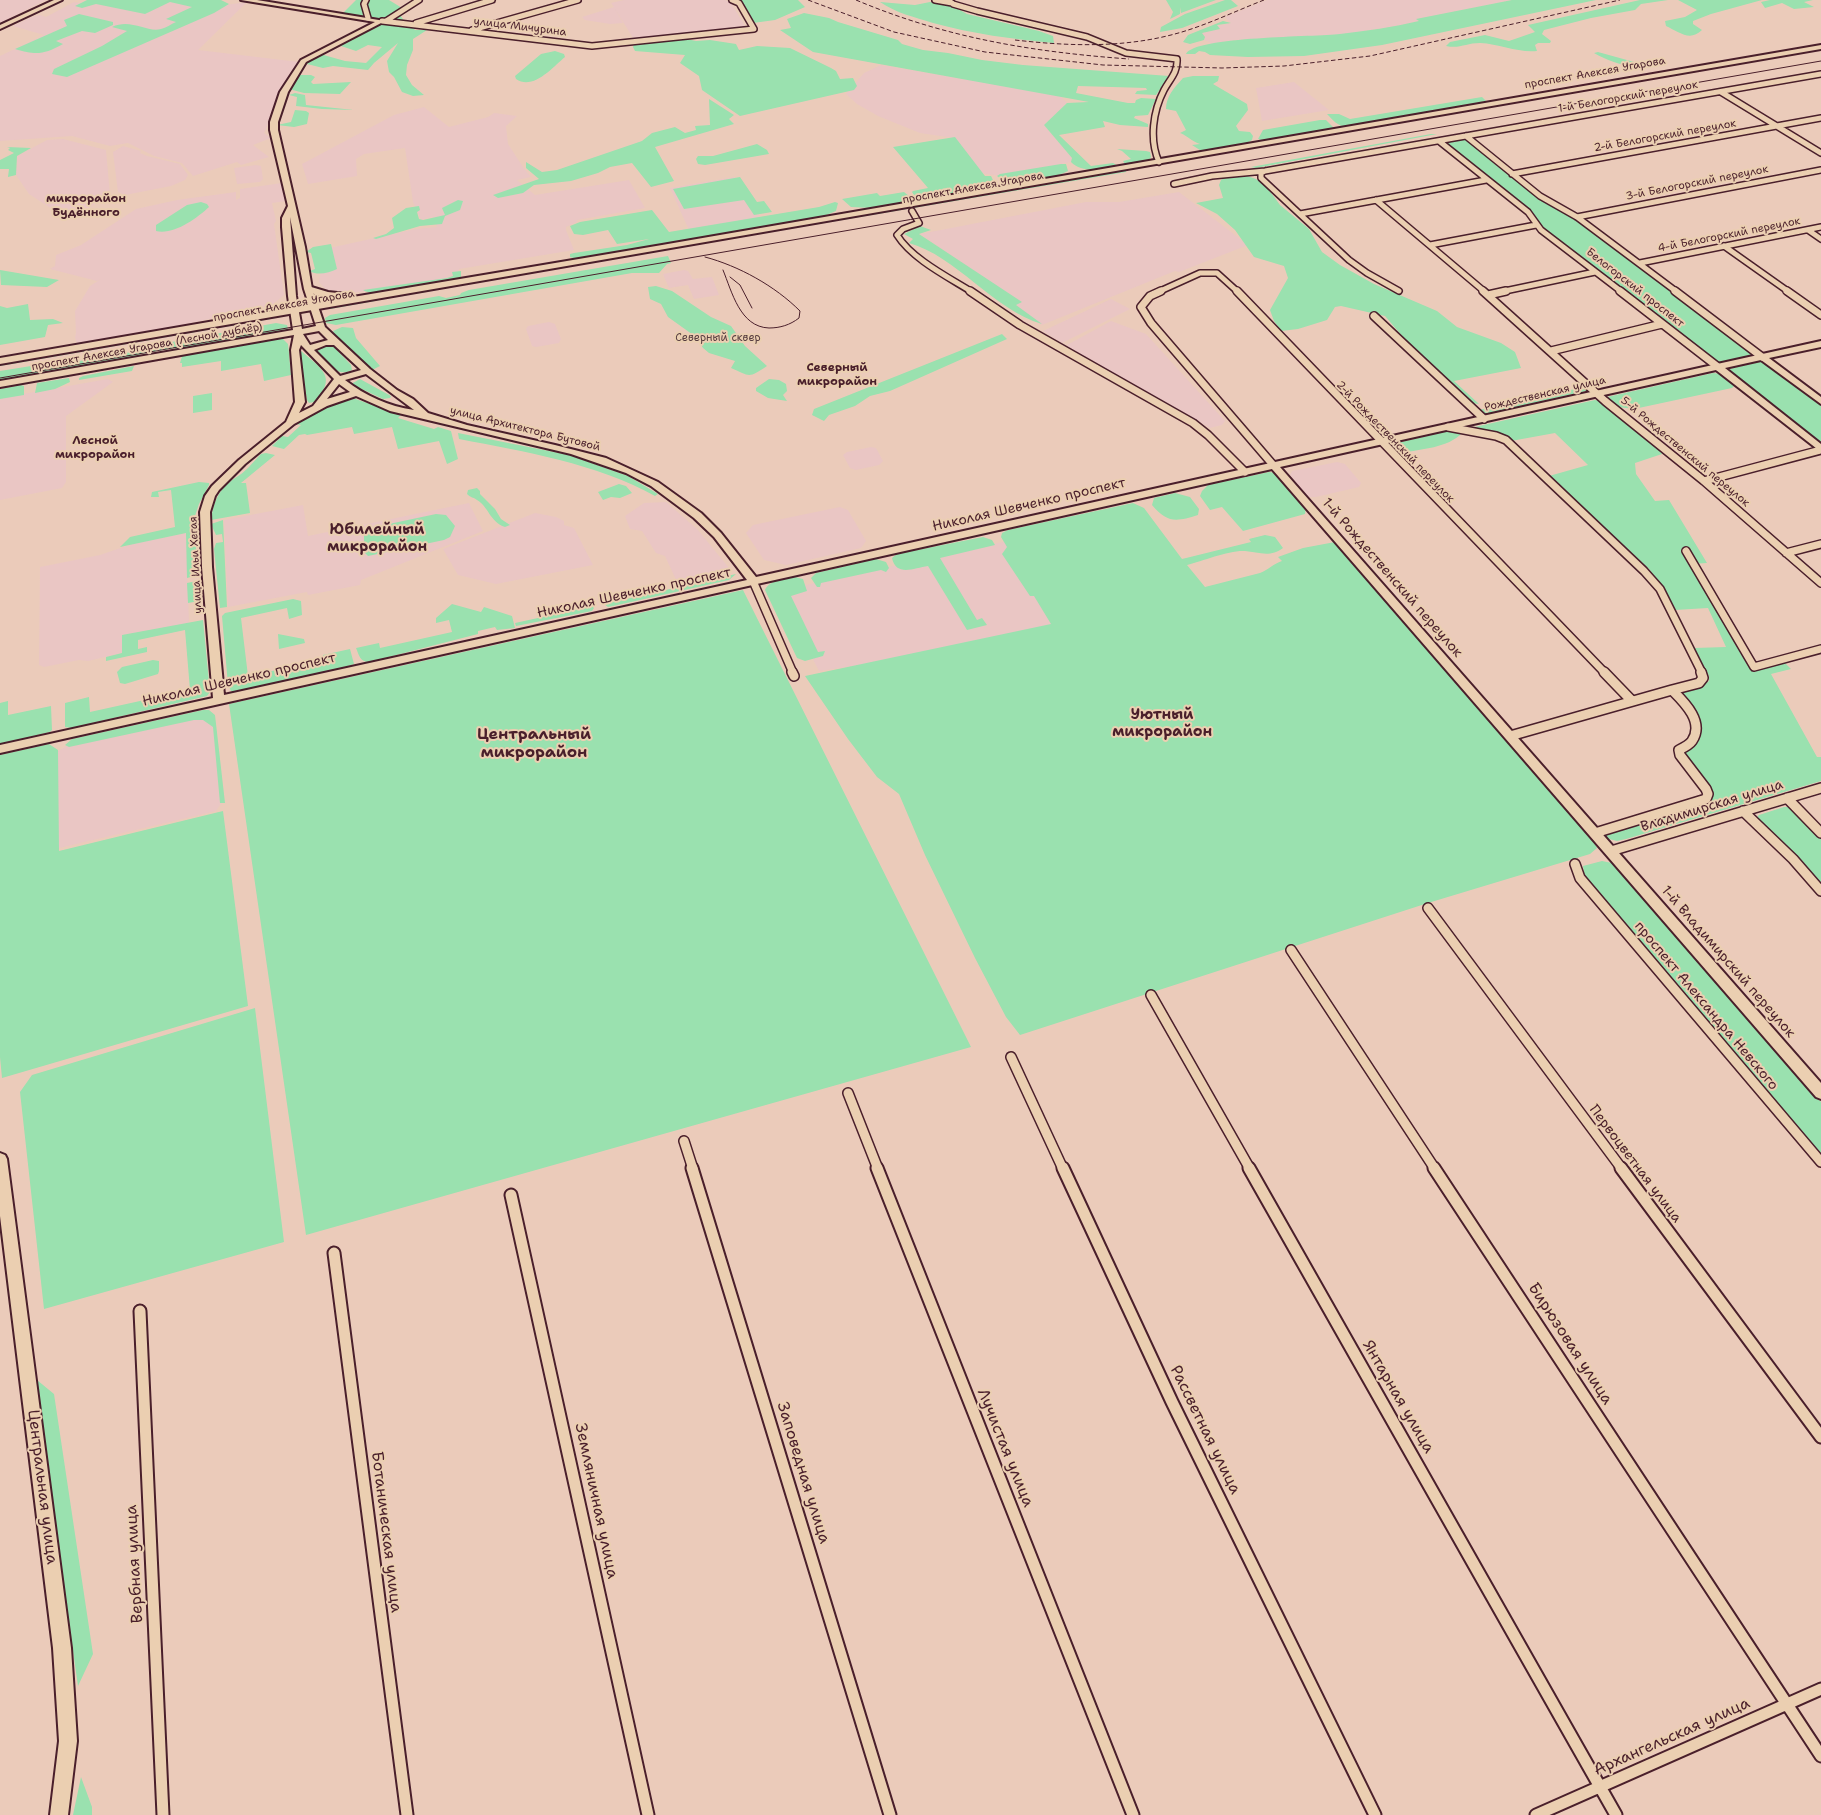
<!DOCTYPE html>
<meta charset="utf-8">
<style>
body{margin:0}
canvas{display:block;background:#ebcbba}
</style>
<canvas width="1821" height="1815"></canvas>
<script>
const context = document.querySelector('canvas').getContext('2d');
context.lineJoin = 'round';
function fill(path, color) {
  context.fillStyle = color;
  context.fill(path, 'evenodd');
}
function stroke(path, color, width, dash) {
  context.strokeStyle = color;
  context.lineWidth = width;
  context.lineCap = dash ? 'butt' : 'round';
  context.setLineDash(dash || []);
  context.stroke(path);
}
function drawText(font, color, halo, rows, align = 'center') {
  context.font = font + ' "Shantell Sans",sans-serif';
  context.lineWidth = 4;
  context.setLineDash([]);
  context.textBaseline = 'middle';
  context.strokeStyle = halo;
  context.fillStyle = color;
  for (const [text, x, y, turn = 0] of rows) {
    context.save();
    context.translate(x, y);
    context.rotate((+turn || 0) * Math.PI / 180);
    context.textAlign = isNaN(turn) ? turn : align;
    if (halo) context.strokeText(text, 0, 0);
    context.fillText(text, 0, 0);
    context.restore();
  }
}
const built = new Path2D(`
 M0 0H46L0 23Z
 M87 0H209L225 5 247 2 198 50 299 62 282 91 264 133 271 138 253 145 269 157 241 165 237 162 193 176 182 163 154 156 128 143 110 146 72 136 0 141V56L44 35 13 26 32 17 40 15 46 17 74 2 79 3Z
 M624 0H725L731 3 745 26 635 41 615 9 623 23 610 24 585 20 582 17 614 7 611 3Z
 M1267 0H1512L1417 19 1419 21 1397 26 1338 35 1236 40 1209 44 1210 42 1204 40 1205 37 1202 33 1220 29 1216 26 1231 23 1225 17Z
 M881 65 1059 95 1067 103 1044 125 1072 158 1071 162 1000 176 981 173 954 138 920 133 878 116 857 104 846 94 864 73Z
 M1294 82 1329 110 1262 121 1256 88Z
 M424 107 449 127 488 117 494 113 517 116 506 126 508 144 523 167 531 177 517 180 535 195 629 180 645 208 577 220V222L566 227V230L574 250 459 269 458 273 438 282 378 290 344 293 328 292 319 282 325 249 416 229 437 227 433 217 421 220 413 202 405 148 364 154 356 159 357 176 308 184 302 164 394 115Z
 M63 139 106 150 110 195 76 215 49 207 29 194 16 175 17 156 47 140Z
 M123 146 141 151 140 153 147 156 180 164 188 175 185 180 171 186 125 195 118 192 113 152Z
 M256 165 261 166 263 179 260 182 237 184 234 168Z
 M734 177 761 218 689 230 670 188Z
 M282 183 286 201 272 203 276 221 274 224 284 295 272 305 178 326 77 344 75 337 76 333 75 311 90 286 101 279 97 281 50 269 55 266 56 255 81 245 136 209 177 200 236 192V200L240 198V189Z
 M1179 192 1248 245 1179 272 1175 271 1042 325 1013 305 1019 302 920 234 1086 202H1119Z
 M684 270 688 271 693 279 712 277 719 295 694 299 688 285 669 288 663 274Z
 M1111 299 1130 309 1062 343 1043 331Z
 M1111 321 1146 334 1225 421 1222 425 1210 428 1068 347 1067 345Z
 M549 322 555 324 561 339 559 343 536 347 532 346 526 329 528 326Z
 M108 379 113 382 66 416V482L62 488 0 500V398Z
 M871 447 876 448 883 461 879 465 856 470 850 468 843 455 847 452Z
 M1337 462 1345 464 1361 483 1359 487 1316 497H1308L1290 475 1292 471Z
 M666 502 698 530 729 568 723 581 695 587 678 584 665 556 656 553 642 531 630 529 625 516 644 503Z
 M469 503 483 531 361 580 360 585 308 595 307 592 228 607 224 520 303 505 308 536Z
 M840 507 848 510 866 541 861 548 786 565 764 560 746 533 753 525Z
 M535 513 556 517 564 521V525L574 528 593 565 496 584 458 575 443 549Z
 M186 533 189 623 123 635 122 653 88 661 79 660 44 667 39 665 40 567 100 555 138 542Z
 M1007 541 1062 625 882 662 819 671 778 591Z
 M194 716 213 719 222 802 216 811 55 849V753L70 744Z`);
const green = new Path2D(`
 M87 0H221L229 4 214 13 67 77 52 74 54 69 102 46 127 31 112 27C131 18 147 33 161 29 166 28 171 24 176 22L166 19 192 7 170 2 145 14 96 4 82 8 75 6Z
 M356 0H389L402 8 400 15 405 22 343 13Z
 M736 0H798L805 7 775 20 753 23 744 6Z
 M1166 0H1216L1181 13V7L1180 14 1170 19 1173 12Z
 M1225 0H1231L1238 6 1182 28 1160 32 1161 27 1185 14Z
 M1512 0H1596L1382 45 1304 56 1248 57 1210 55 1205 52 1199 51 1195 54H1186C1195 36 1316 37 1340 34 1366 31 1393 27 1419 21L1416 19Z
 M1640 0H1668L1641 4 1635 10 1591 18 1544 30 1542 34 1551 41 1550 43H1538L1535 45 1537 51C1518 53 1500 44 1480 43 1466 43 1460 49 1446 46L1450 42 1485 35 1509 41 1535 32 1528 25Z
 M1678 0H1762L1711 14 1693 21V24L1702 30C1690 42 1679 32 1666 26L1665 21 1685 17 1697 10Z
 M1770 0H1813L1804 2 1814 7 1794 9 1782 3 1765 8 1761 2Z
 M880 2 915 5 930 2 953 6 967 14 1039 31 1053 36 1054 43C1012 39 973 34 933 23 914 17 896 13 880 2Z
 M804 13 829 18 838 22 898 40 902 44 923 50 948 53 982 60 1023 65 1169 76 1156 95 1135 94 1137 91 1147 90 1146 88 1078 86 1076 93 1128 103H1135L1136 100 1141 98 1156 99 1148 115 1135 116 1134 118 1148 124V127L1120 125 1103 121 1105 127 1059 135 1091 166 1113 163 1118 166C1104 170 1081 173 1071 162L1072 158 1044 125 1067 103 1089 102 813 52 780 30 791 28 787 19Z
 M79 14 113 22V25L95 33 82 31 56 41 63 44C43 55 36 55 15 49L67 26 64 20Z
 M1223 21 1231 23 1217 25 1220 29 1202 33 1205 37 1204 40 1190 44 1183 42 1188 35Z
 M384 23 417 27 414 30H427L413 39V50L407 65 406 75 412 85 424 95 413 96 402 92 394 77 389 72 387 61 398 43 374 63 368 70 333 66 323 68 307 64 306 62 320 54 345 61 366 63 382 47 368 45 356 51 338 45Z
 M686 39 696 41 710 40 736 44 739 50 757 46 790 48 831 68 836 71 840 79 853 78 857 86 854 90 740 116 702 90 699 76 680 63 685 55 635 51 633 47 634 44Z
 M555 51 564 54 565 57C553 67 533 91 516 79L515 76 541 54Z
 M1598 52 1645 65C1629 69 1608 61 1594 53Z
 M299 75H311L315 77 311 82 313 84 351 82 340 94 304 93 289 89 295 76Z
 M1193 76H1219L1218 81 1213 84 1247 104 1248 110 1236 126 1239 131 1250 132 1253 136 1252 140 1243 145 1203 152 1192 145 1200 144C1193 142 1183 133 1180 133L1186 130 1176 111 1166 109C1166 96 1175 87 1183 78Z
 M295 93 305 95 306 105 354 110 322 109 296 106 297 97 289 95Z
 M1482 97 1486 101 1347 127C1337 126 1333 120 1327 114H1339L1350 119Z
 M709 99 734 115 729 119 734 124 655 147 674 181 651 187 632 163 610 167 598 173 571 181 534 185 523 193 498 198 493 195 539 179 526 168V162L542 172 557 170 642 141 652 133 675 127 685 133 696 130 695 126 710 125Z
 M295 110 306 111 309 113 307 124 294 127 277 125 291 122Z
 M1320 120H1326L1335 129 1296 134 1294 136 1265 141 1258 139 1263 130Z
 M1431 134H1437L1256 168 1251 167Z
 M955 137 985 176H991L994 182C983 191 928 202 915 197L912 192 913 191 928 188 893 147Z
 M1460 139 1469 140 1506 171 1577 218 1756 355 1715 364 1541 228 1445 142Z
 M757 144 767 150 769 154 705 165 698 164 696 159 698 156H713Z
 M7 147 31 148 17 156 16 175 8 177 9 169H0V160L14 153 8 150 10 148Z
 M1117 149 1146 151 1150 152 1151 157 1148 161 1125 164 1123 161 1131 159 1122 151Z
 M1061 164H1066L1068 171C1052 179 1011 189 997 176L1000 174Z
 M1126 170V172L576 265Z
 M1244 175 1256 179 1266 186 1280 205 1309 229 1322 252 1340 265 1374 284 1437 311 1457 327 1501 343 1515 352 1521 368 1454 381 1479 404 1471 403 1409 344 1385 316 1341 306 1335 307 1327 320 1298 329 1281 331 1274 321 1270 310 1288 278 1284 266 1254 257 1235 230 1217 214 1196 203 1223 198 1219 185 1221 180 1226 177Z
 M740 177 757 202 764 201 772 212 754 215 744 200 684 209 673 189Z
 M904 192 909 196 910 201 872 208 851 207 842 199 877 193 880 196Z
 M458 200 463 201 460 210 445 216 442 224 420 226 376 239 373 238 386 234 394 228 392 218 406 208 419 206 420 210 417 212 419 219 423 220 445 215 442 208Z
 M201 202 207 204 209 207C196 219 174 235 156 231V225L187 205Z
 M835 202 838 203 836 211 824 216 577 259 570 257V254L574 253 627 245 649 239 617 244 608 230 583 235 574 234 570 226 580 222 652 210 669 232 819 207Z
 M920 226 931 230 919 234 1022 302 1016 305 1042 324C994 310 956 256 909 243L913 239 904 234Z
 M331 244 337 269C329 273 317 276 310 271L315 269 311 253 306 252 313 247Z
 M668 256 671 263 667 264 659 273H632L336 325 326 323 325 318 330 315 439 296 446 298 460 295 461 293 469 290Z
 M565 267 330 309 324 307 560 267Z
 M0 270 59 280 47 287 1 285Z
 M461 271V279C447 282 432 283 417 285 404 286 374 298 363 290L447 278 453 276 452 272Z
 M656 286 672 291 711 317 731 326 745 346 767 366C748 379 750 376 731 368L735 361 709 353 703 348 696 337 668 317 661 304 650 299 648 287Z
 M28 304 30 320 53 319 63 323 48 325 45 337 0 345V306L7 308Z
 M284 314 281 317 276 318 0 366V364Z
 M276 323 287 325 288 329 176 350 175 348 141 354 137 357 0 381V371L31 366 39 368 154 348 155 345Z
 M342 327 353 328 356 338 380 366 372 370 335 335 333 331Z
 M1002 334 1007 339 890 391 870 396 855 406 829 415 824 421 812 415 814 409Z
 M281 337 288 344 291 375 264 381 261 364 221 371V361L182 367V363H180L183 353Z
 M331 344 351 365 352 370C336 379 325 360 315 349L316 347Z
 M301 351C322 369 338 377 314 402L309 403 307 400 299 352Z
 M1764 361 1821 405V446L1725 370Z
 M134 366 132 371 79 380V378L83 376Z
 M1713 373 1722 374 1735 385 1732 388 1634 409 1618 407 1607 397Z
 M69 378 70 382 55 389 35 393 37 383Z
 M360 379 391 396 390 398 383 399 351 384Z
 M769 379 779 380 786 384 787 391 783 395 787 401 768 398 756 391V388Z
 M21 385 24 386V395L0 399V389Z
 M1584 387 1587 388 1586 391 1485 414 1479 410Z
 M212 393V410L193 413V396Z
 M350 397 401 415 398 418 434 429 438 427 451 431 458 459 447 464 439 441 398 449 392 427 354 434 352 427 307 435 305 434 299 435 284 449 272 446 282 436 288 437 301 425 296 424C314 411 330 403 350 397Z
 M1595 400 1601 401 1661 450 1662 454 1635 463 1636 474 1655 501 1669 500 1707 563 1690 564 1751 669 1756 670 1784 662 1791 669 1771 674 1817 757H1821V781L1626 839 1617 841 1605 838V835L1707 802 1713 796 1711 790 1682 751 1697 732 1678 693 1703 685 1709 681V676L1694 648 1726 647 1708 608 1675 610 1665 590 1649 569 1549 476 1588 465 1555 433 1511 441 1470 428Z
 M1449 431H1458L1462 433C1448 448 1421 449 1402 453L1395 451 1391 447 1393 444Z
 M458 433 569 455 628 476 658 494 655 496C595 463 526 452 459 439Z
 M266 453 275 455 241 483H246L250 513 211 520C214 500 219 489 235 478 245 473 253 462 261 454Z
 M1269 472 1276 473 1306 507 1305 514 1243 531 1222 507 1210 510 1200 496 1202 491 1208 485Z
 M199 482 209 483V485L199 504 190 531 195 534 198 575 187 578 186 533 120 547 130 537 175 527 171 490 158 492 159 497H151L152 492Z
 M619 484 626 486 632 493 620 498 611 497 603 500 598 492Z
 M477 488 480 491V494L495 509 501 519 510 525 505 527C490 522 488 506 477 500 473 497 471 498 467 494L468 490Z
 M1175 493 1190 497 1199 509 1198 515C1176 522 1167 523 1152 505L1154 498Z
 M1133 503 1144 508 1182 559 1251 542 1249 539 1265 535 1275 537 1283 548C1270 558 1258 552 1245 551 1229 550 1203 561 1187 565L1205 587 1260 573C1268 570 1273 564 1282 561L1278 557 1303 548 1335 542 1592 837 1597 848 1590 854 1428 903 1020 1035 1006 1017 975 958 925 855 899 794 877 777 848 739 805 676 1051 624 1034 596H1030L1002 554 1007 547 1001 537 1002 533 1008 530Z
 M436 514 446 515 455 526 450 537 444 540 368 556 364 552V532L370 528Z
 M223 520 227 607 220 608 214 549 216 543 223 542 222 534 216 535 211 524Z
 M983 537 992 540 995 545 940 558 977 620 982 618 987 625 967 630 928 566C914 568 896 577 892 558L897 554Z
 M876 559 886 562 889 568 886 572 881 570 821 583 820 587H817L811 578 816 573Z
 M736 574 729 580 613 606 608 607 604 604Z
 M795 577 803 579 807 591 791 596 818 652 825 651 823 656 805 661 797 658 765 590C769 580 785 579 795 577Z
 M197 581 200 582 199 601 188 603 187 583Z
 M743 590 971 1047 306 1235 229 704Z
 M293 599 301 601 302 615 289 619 287 608 241 618 248 676 324 660 323 655 350 649 354 664 348 666 240 691H231L228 685 222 616 225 613Z
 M452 604 481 612 484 607 512 616 515 628 497 630 495 627 478 631V634L369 662C360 662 359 655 356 648L379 643 380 648 452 632 449 620 436 623V618Z
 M593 606 594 608 592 611 516 626 515 623Z
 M203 620 210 692 207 696 71 728 65 727V703L89 697 90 712 190 690 185 630 138 640V649L147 647V652L106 661V657L122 653V635Z
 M278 634 304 639 305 643 279 649Z
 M153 660 159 661V671L158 674 125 684 120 683 117 672 122 667Z
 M8 701V715L51 706 52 730 50 732 0 744V703Z
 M203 710H209L215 715 225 803H220L213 727 203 720H194L69 747 65 745 72 739Z
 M49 744 58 750 59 851 223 811 248 1006 2 1078 0 1057V755Z
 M1784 807H1790L1794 810 1821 838V885L1756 818 1759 815Z
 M1602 861 1612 863 1620 869 1821 1102V1156L1585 879 1583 866Z
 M255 1008 284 1242 44 1309 20 1092 32 1075Z
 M37 1380 54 1394 93 1654 78 1686 46 1462Z
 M81 1777 92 1807V1815H73Z`);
const streetFar3 = new Path2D(`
 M366 0 364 4 368 18
 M935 0 952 3
 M948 0 953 4 977 11 1087 37 1126 53 1177 59C1178 72 1170 79 1164 90 1153 111 1149 140 1159 162
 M382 21 592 46 754 29 739 3 732 0
 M386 21 419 0
 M416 23 492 0
 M472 30 578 0
 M1721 92 1821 153
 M1466 136 1540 196 1577 217 1677 292
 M1439 141 1528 212 1541 230 1622 292
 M1265 171 1261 173V178L1349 260 1367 273 1399 291
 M1512 174 1821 118
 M1174 184 1212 176 1265 171 1821 74
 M1376 200 1485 292
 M912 211 919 223 903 229 897 235C912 259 948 277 972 292
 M1300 214 1486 180
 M1577 217 1821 170
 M1808 230 1821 239
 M1430 245 1536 225
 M1724 246 1789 292
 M1640 263 1821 227
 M1158 292 1200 273H1217L1238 292
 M1500 292 1595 272`);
const streetFar2 = new Path2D(`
 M970 291 1020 325 1193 423 1208 435 1245 472
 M1161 291 1150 296 1141 307 1151 323 1274 466
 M1237 291 1605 673
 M1483 291 1605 401 1704 481 1821 583
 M1620 291 1718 367
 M1675 291 1762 357
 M1787 291 1821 315
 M1488 295 1506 291
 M1374 316 1484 419
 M1551 351 1662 324
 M1448 427 1496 436 1506 440 1644 571 1660 589 1702 673
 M1704 481 1821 450
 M1686 551 1754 667 1821 649
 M1786 553 1821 544
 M753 581 793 673`);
const streetFar1 = new Path2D(`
 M792 672 794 676
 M1604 672 1632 701
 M1510 736 1672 690
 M1787 798 1821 833
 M1743 811 1793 859 1821 891
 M1595 833 1706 799 1708 794 1706 789 1680 755 1679 750C1683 748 1690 744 1692 741 1705 722 1684 702 1672 690L1699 683 1703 678 1701 672
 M1611 851 1821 788
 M1575 864 1580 878 1821 1162
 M1428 908 1622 1169
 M1291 950 1435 1169
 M1151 995 1250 1169
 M1011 1057 1063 1169
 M848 1093 878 1169
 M684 1141 693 1169`);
const street = new Path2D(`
 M692 1168 890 1815
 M877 1168 1133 1815
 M1063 1168 1172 1402 1375 1815
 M1249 1168 1616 1815
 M1434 1168 1821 1756
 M1621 1168 1821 1437
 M511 1195 648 1815
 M334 1253 407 1815
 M140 1311 163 1815
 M1536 1815 1821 1689`);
const secondary = new Path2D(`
 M54 0H62L0 29V25Z
 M241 0H257L385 21 306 62 288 92 278 122V130L305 247 312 289 325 327 370 369 397 390 413 399 428 413 467 425 555 445 606 458 658 482 701 513 721 533 756 577 1821 341V347L1769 358 1821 397V404L1761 360 1725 368 1821 444V452L1716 370 1280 467 1821 1083V1099L1816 1097 1272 469 0 753V745L213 698 202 567 200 512 205 496 212 486 239 460 286 422 295 402 291 350 294 335 0 387V381L293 330 288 296 282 227V218L288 206 270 130V122L280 92 301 60 375 22ZM290 217 304 289 316 326 302 329 296 296ZM319 331 328 340 310 345 303 334ZM301 345 334 379 313 406 299 413 305 402 299 350ZM326 345H334L361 370 340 376 314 350ZM366 374 414 410C388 406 366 396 345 380ZM339 384 350 392 327 399ZM356 396 390 411 571 454 626 473 651 486 694 518 714 537 747 580 224 695 212 567 210 512 215 496 219 490 245 464 294 424 327 406Z
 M0 1153 5 1155 7 1159 71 1648 77 1741 68 1815H50L59 1741 53 1648 0 1216Z`);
const primary = new Path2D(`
 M1821 45V49L0 364V358L342 299 327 298 305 291V287L308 286 328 292 347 294V298L662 245Z`);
const tram = new Path2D(`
 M705 257C739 266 775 286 800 311L799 318C790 325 780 328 769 328 740 327 732 292 723 270
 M730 277 740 285 752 308
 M0 378 1821 61`);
const rail = new Path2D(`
 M808 0 894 32 985 52 1103 65 1222 68 1284 66 1370 56 1620 0
 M856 0C946 38 1033 52 1129 59
 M1015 40C1067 46 1120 48 1171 35 1203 27 1233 12 1264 0`);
const farStreetnames = [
 ["улица Мичурина",520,27,7],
 ["проспект Алексея Угарова",1595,73,-10],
 ["1-й Белогорский переулок",1628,97,-10],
 ["2-й Белогорский переулок",1665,136,-10],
 ["3-й Белогорский переулок",1697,183,-11],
 ["проспект Алексея Угарова",973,188,-10],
 ["4-й Белогорский переулок",1729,235,-11],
 ["Белогорский проспект",1635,288,38],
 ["проспект Алексея Угарова",284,306,-10],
 ["проспект Алексея Угарова (Лесной дублёр)",147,347,-10],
 ["Рождественская улица",1545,394,-13],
 ["улица Архитектора Бутовой",525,429,14],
 ["2-й Рождественский переулок",1395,442,46],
 ["5-й Рождественский переулок",1685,452,40],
 ["улица Ильи Хегая",196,565,-93]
];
const farParknames = [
 ["Северный сквер",718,338]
];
const farNeighbourhoodnames = [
 ["микрорайон",86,199],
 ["Будённого",86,213],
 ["Северный",837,368],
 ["микрорайон",837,382],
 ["Лесной",95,441],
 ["микрорайон",95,455]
];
const streetNames = [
 ["Николая Шевченко проспект",1029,505,-13],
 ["1-й Рождественский переулок",1392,578,49],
 ["Николая Шевченко проспект",634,593,-12],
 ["Николая Шевченко проспект",239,680,-13],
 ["Владимирская улица",1712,806,-17],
 ["1-й Владимирский переулок",1728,962,49],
 ["проспект Александра Невского",1706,1006,50],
 ["Первоцветная улица",1635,1164,53]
];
const neighbourhoodNames = [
 ["Юбилейный",377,530],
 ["микрорайон",377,547],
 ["Уютный",1162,715],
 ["микрорайон",1162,732]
];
const quarterNames = [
 ["Центральный",534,735],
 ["микрорайон",534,753]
];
const nearStreetnames = [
 ["Бирюзовая улица",1570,1344,57],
 ["Янтарная улица",1398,1397,60],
 ["Рассветная улица",1205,1430,64],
 ["Лучистая улица",1005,1448,68],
 ["Заповедная улица",803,1473,73],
 ["Центральная улица",42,1487,83],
 ["Земляничная улица",596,1501,78],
 ["Ботаническая улица",386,1532,83],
 ["Вербная улица",135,1564,-93],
 ["Архангельская улица",1672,1737,-24]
];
fill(built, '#eac6c4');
fill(green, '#9ae1af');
stroke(streetFar3, '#4a1f2b', 8);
stroke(streetFar2, '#4a1f2b', 10);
stroke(streetFar1, '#4a1f2b', 12);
stroke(street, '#4a1f2b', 15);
stroke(secondary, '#4a1f2b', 4);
stroke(primary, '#4a1f2b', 4);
stroke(streetFar3, '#ebcfb1', 5);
stroke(streetFar2, '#ebcfb1', 7);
stroke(streetFar1, '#ebcfb1', 9);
stroke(street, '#ebcfb1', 11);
fill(secondary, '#ebcfb1');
fill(primary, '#ebcfb1');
stroke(tram, '#4a1f2b', 1);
stroke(rail, '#4a1f2b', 1, [4.5, 2.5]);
drawText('11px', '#4a1f2b', '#ebcfb1', farStreetnames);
drawText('11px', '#563c3f', '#ebcfb1', farParknames);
drawText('bold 12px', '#4a1f2b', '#ebcfb1', farNeighbourhoodnames);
drawText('14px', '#4a1f2b', '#ebcfb1', streetNames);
drawText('bold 15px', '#4a1f2b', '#ebcfb1', neighbourhoodNames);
drawText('bold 16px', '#4a1f2b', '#ebcfb1', quarterNames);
drawText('16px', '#4a1f2b', '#ebcfb1', nearStreetnames);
</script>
